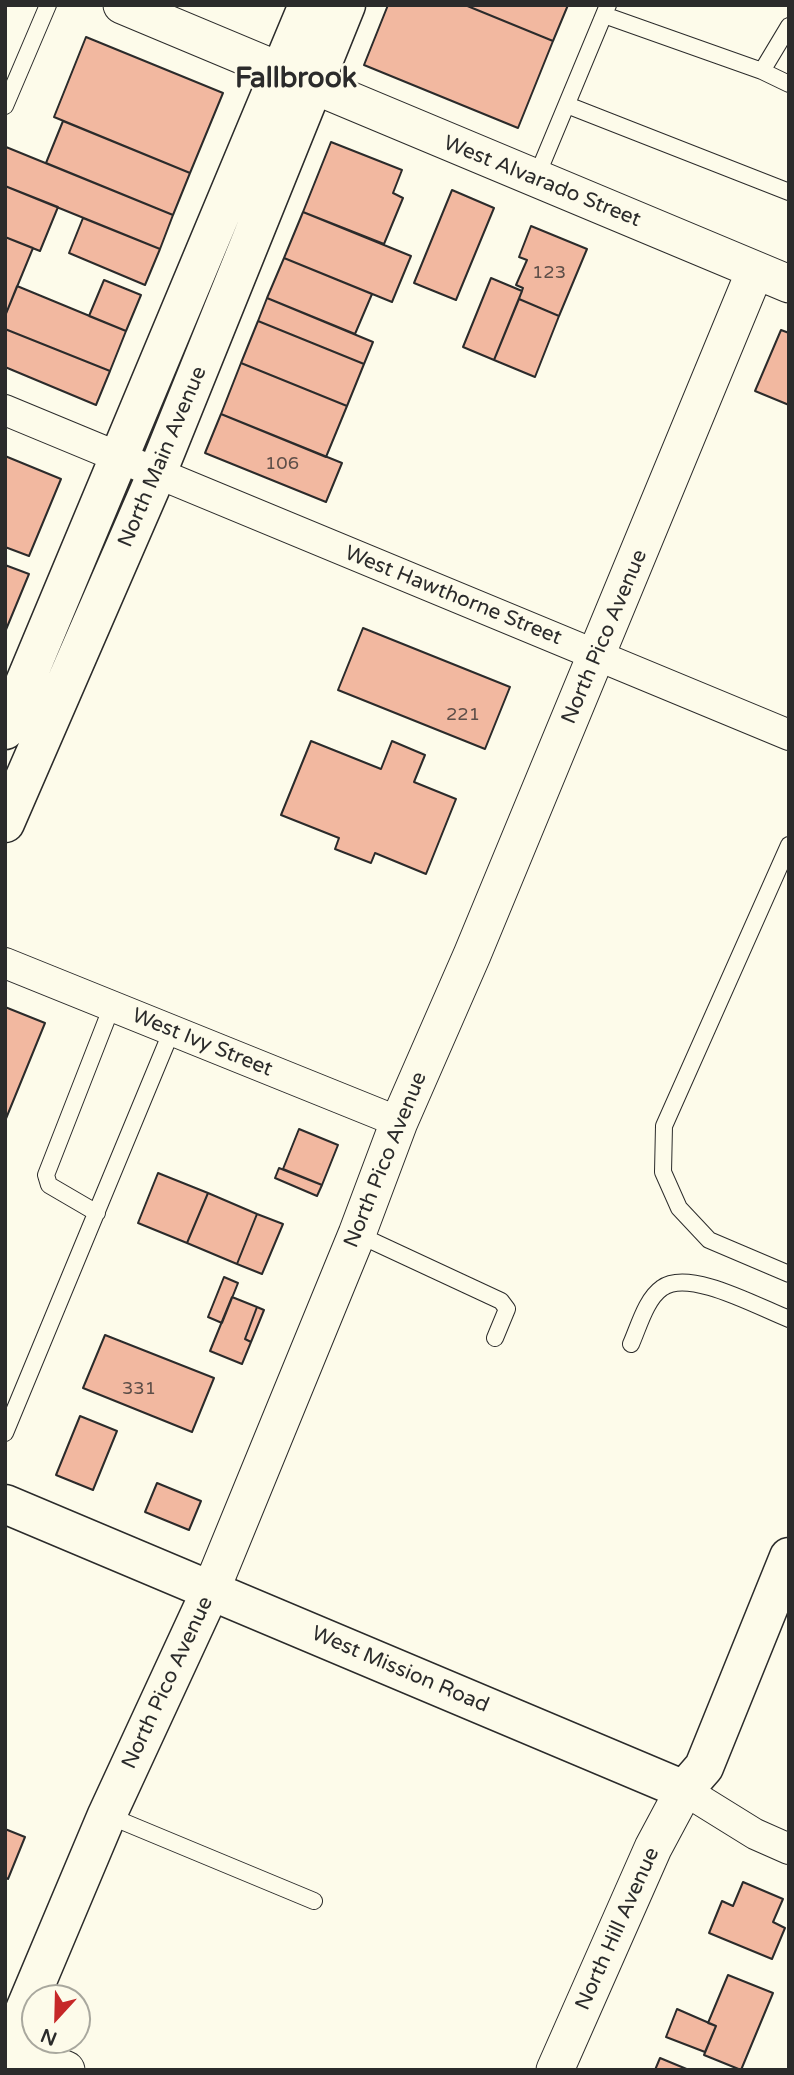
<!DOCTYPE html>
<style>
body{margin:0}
#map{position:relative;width:794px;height:2075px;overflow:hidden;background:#fdfbea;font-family:"Varela Round",sans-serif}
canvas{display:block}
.frame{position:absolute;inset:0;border:7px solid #2b2b2b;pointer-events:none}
.north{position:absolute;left:21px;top:1984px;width:70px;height:70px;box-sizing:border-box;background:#fdfbea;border:2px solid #a9a89e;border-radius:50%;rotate:202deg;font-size:19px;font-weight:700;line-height:28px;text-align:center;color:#2b2b2b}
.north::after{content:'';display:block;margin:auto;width:24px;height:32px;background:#c62828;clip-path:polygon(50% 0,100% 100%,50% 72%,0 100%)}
</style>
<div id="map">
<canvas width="794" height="2075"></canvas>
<div class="frame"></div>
<div class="north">N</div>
</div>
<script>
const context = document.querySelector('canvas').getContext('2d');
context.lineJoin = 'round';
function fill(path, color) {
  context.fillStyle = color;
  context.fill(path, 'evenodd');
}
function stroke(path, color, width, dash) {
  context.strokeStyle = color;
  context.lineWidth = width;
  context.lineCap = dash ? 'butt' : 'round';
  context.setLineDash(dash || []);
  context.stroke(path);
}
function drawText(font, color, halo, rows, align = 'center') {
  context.font = font + ' "Varela Round",sans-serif';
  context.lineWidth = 5;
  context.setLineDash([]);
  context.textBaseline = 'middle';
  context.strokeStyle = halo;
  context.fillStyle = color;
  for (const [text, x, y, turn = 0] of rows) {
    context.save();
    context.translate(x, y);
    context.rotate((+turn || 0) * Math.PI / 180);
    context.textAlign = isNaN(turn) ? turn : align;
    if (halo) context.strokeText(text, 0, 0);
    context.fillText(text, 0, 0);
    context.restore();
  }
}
const building = new Path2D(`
 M388 5H465L553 41 518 128 364 65Z
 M465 5H568L553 41Z
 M86 37 223 93 190 173 54 117Z
 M63 121 190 173 173 215 46 163Z
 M331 142 402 170 393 193 403 198 384 244 303 212Z
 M6 147 173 215 160 249 5 186Z
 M5 186 58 207 40 251 5 237Z
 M452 190 494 208 456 300 414 283Z
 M303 212 411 256 392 302 284 258Z
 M83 218 160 249 145 285 69 253Z
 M531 226 587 249 559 316 519 299 523 288 516 285 527 260 519 257Z
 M5 237 33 248 5 316Z
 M284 258 372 294 355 334 267 298Z
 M491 278 522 291 494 360 463 347Z
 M104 280 141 295 126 331 89 316Z
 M17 286 126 331 110 371 5 329V316Z
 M267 298 373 342 364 364 258 321Z
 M519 299 559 316 535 377 494 360Z
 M258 321 364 364 347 406 241 363Z
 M5 329 110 371 96 405 5 367Z
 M781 330 789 333V405L755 391Z
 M241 363 347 406 326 457 221 414Z
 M221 414 342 463 326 502 205 453Z
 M5 456 61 479 29 556 5 547Z
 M5 565 29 574 5 632Z
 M363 628 510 687 485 749 338 690Z
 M311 741 381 769 392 741 425 755 414 782 456 799 426 874 375 853 371 863 335 849 339 838 281 815Z
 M5 1007 45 1023 5 1121Z
 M299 1129 338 1145 322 1185 283 1169Z
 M279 1168 322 1185 317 1196 275 1178Z
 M158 1173 208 1193 187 1243 138 1223Z
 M208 1193 257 1214 237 1264 187 1243Z
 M257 1214 283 1224 262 1274 237 1264Z
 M224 1277 238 1283 222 1323 208 1317Z
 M232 1297 257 1307 245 1339 251 1342 242 1364 210 1351Z
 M257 1307 264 1310 251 1342 245 1339Z
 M105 1335 214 1378 192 1432 83 1388Z
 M80 1416 117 1431 93 1490 56 1475Z
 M157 1483 201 1501 189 1530 145 1512Z
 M5 1829 25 1837 8 1879 5 1877Z
 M743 1882 783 1899 773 1922 785 1928 772 1959 709 1933 722 1901 733 1906Z
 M728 1975 773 1993 741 2070 704 2055 716 2026 708 2023Z
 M677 2009 716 2026 705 2052 666 2037Z
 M660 2058 689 2070H655Z`);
const service = new Path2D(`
 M604 15 762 71
 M789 26 762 71 789 84
 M567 105 789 192
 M5 106 48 5
 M536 178 608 5
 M789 845 664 1126 663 1172 679 1208 709 1240 789 1274
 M97 1213 49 1185 46 1175 112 1006
 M357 1234 501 1301 507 1309 495 1338
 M631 1344C639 1326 646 1299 662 1288 689 1268 760 1308 789 1319
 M5 1433 172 1030
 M107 1815 314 1901`);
const minor = new Path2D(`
 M5 410 789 735
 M5 963 399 1122
 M684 1790 755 1834 789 1849`);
const tertiary = new Path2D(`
 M122 5 789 284
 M211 1590 357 1234 399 1122 472 955 755 271
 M10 2046 66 2070
 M555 2070 653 1848 684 1790`);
const secondary = new Path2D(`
 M5 730 308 5
 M5 823 157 473 346 5
 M5 2057 107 1815 211 1590`);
const primary = new Path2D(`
 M5 1504 684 1790 704 1767 789 1557`);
const numberNames = [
 ["123",549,273],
 ["106",282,464],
 ["221",463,715],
 ["331",139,1389]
];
const streetNames = [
 ["West Alvarado Street",542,182,22],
 ["North Main Avenue",163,457,-67],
 ["West Hawthorne Street",453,596,22],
 ["North Pico Avenue",605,637,-67],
 ["West Ivy Street",202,1043,22],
 ["North Pico Avenue",386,1160,-68],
 ["West Mission Road",400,1670,23],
 ["North Pico Avenue",168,1683,-65],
 ["North Hill Avenue",618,1929,-66]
];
const districtNames = [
 ["Fallbrook",296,80]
];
fill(building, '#f2b8a0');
stroke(building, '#2b2b2b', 2);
stroke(service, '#2b2b2b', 18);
stroke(minor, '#2b2b2b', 32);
stroke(tertiary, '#2b2b2b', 39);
stroke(secondary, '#2b2b2b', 41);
stroke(primary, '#2b2b2b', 41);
stroke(service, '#fdfbea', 16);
stroke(minor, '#fdfbea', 30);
stroke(tertiary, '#fdfbea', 37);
stroke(secondary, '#fdfbea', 38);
stroke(primary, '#fdfbea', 38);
drawText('18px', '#5d4e48', null, numberNames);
drawText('21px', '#2b2b2b', '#fdfbea', streetNames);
drawText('bold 28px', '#2b2b2b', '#fdfbea', districtNames);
</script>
